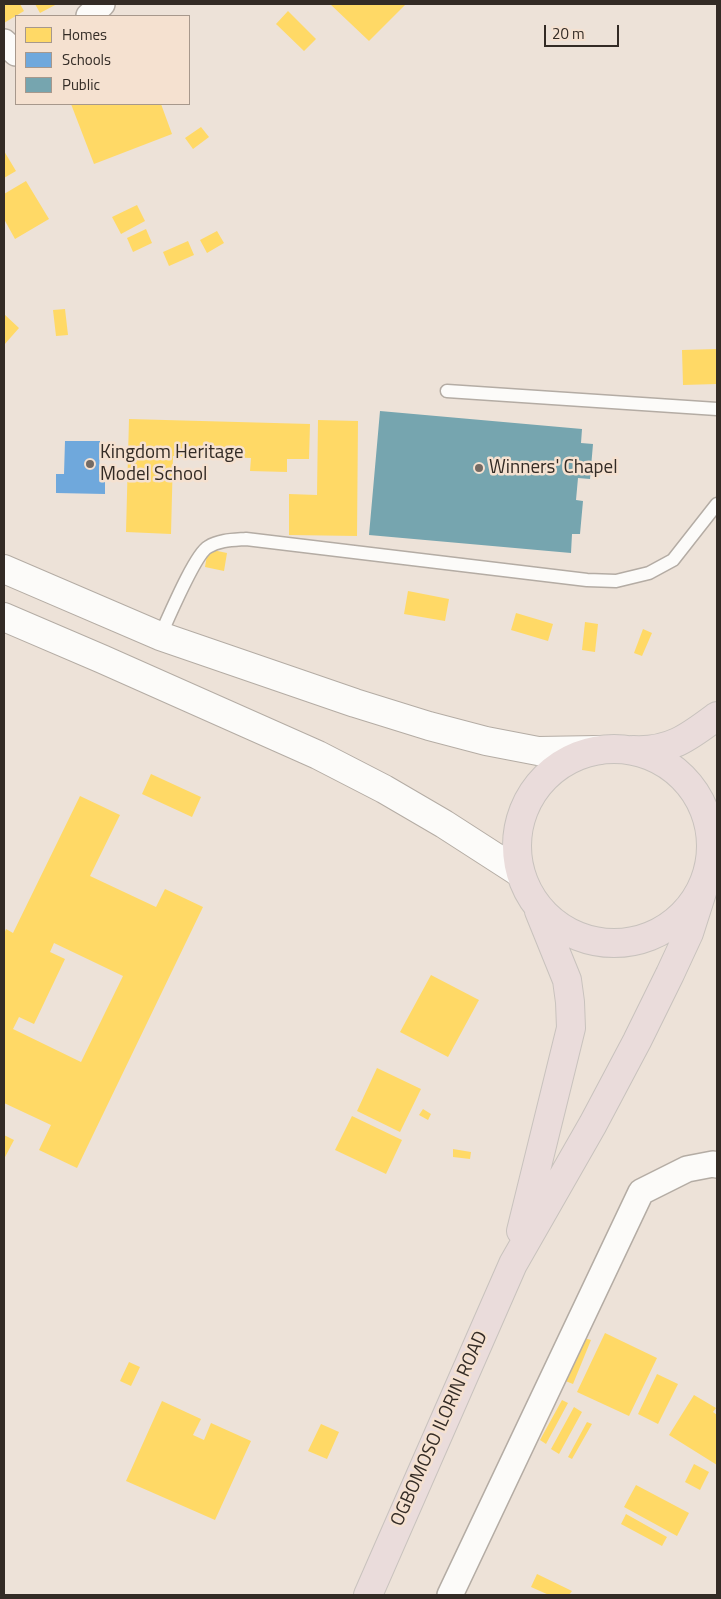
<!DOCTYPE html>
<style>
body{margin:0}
#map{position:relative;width:721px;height:1599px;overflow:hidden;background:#ede2d8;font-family:"Titillium Web",sans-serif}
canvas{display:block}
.frame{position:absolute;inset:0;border:5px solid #332b25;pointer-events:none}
.legend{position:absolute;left:15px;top:15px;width:175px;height:90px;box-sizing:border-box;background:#f5e1d0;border:1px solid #a7988c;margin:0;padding:6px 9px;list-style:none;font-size:15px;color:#332b25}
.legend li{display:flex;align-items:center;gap:10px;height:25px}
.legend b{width:25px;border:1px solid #a7988c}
.scale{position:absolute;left:544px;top:25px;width:75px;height:22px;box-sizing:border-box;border:2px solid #332b25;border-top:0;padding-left:6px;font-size:15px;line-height:18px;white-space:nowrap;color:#332b25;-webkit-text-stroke:4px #f5e1d0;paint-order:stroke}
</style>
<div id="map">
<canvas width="721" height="1599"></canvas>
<div class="frame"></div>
<ul class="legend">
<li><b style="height:14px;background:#ffd966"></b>Homes</li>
<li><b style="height:14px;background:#6fa8dc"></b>Schools</li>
<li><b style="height:14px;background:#76a5af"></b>Public</li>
</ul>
<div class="scale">20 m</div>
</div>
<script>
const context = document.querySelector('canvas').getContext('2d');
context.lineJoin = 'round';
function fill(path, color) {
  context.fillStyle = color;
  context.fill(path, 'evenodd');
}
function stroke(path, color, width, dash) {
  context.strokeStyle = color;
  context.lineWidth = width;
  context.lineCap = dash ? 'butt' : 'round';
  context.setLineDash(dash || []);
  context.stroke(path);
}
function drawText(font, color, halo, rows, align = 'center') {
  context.font = font + ' "Titillium Web",sans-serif';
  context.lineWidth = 5;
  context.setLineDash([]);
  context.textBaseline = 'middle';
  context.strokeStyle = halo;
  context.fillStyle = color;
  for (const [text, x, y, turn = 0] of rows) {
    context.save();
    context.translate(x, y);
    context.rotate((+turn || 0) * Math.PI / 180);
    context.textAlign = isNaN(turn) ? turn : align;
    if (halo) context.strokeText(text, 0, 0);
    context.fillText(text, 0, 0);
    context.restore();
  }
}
const homes = new Path2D(`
 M4 4H20L24 11 4 23Z
 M35 4H57L40 13Z
 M330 4H406L369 41Z
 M288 11 316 39 304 51 276 24Z
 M71 104H161L172 134 94 164Z
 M201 127 209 137 193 149 185 138Z
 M4 151 16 171 4 178Z
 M26 181 49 219 15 239 4 219V194Z
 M137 205 145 221 121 234 112 217Z
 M146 229 152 243 133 252 127 238Z
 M217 231 224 243 207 253 200 240Z
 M188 241 194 255 169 266 163 252Z
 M65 309 68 335 56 336 53 310Z
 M4 314 19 328 4 345Z
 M717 349V384L683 385 682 350Z
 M129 419 310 424 309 459H287V472L250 471 251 458 173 456 171 534 126 532Z
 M318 420 358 421 357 536 289 535V494L317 495Z
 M208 549 227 553 224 571 205 567Z
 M408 591 449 599 445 621 404 614Z
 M516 613 553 624 548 641 511 630Z
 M585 622 598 624 595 652 582 650Z
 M643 629 652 633 642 656 634 653Z
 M151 774 201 797 192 817 142 794Z
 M80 796 120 815 90 876 156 907 165 889 203 907 77 1168 39 1150 51 1125 4 1103V934L6 929 13 933ZM54 943 123 976 81 1062 13 1029 19 1017 34 1024 65 959 50 952Z
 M431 975 479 1000 448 1057 400 1032Z
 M377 1068 421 1089 400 1132 357 1111Z
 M423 1109 431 1114 428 1120 419 1115Z
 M352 1116 402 1140 386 1174 335 1150Z
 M4 1135 14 1140 4 1159Z
 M453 1149 471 1152 470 1159 453 1157Z
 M605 1333 657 1358 629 1416 577 1392Z
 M581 1337 591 1340 573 1384 563 1380Z
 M129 1362 140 1367 131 1386 120 1381Z
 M657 1374 678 1384 658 1424 638 1414Z
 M694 1395 716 1408 713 1412 717 1415V1465L669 1435Z
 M562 1400 568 1403 546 1444 540 1440Z
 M162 1401 201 1419 193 1435 204 1440 211 1423 251 1441 215 1520 126 1481Z
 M574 1407 582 1412 559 1454 551 1449Z
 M587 1422 592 1424 572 1459 568 1457Z
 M321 1424 339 1432 327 1459 308 1451Z
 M694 1464 709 1472 700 1490 685 1482Z
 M636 1485 689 1513 677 1536 624 1507Z
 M626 1514 667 1537 662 1546 621 1524Z
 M537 1574 572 1591 569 1595H549L531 1587Z`);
const schools = new Path2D(`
 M65 441H100L99 474H105V494L56 493V474H64Z`);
const public = new Path2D(`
 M380 411 582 429 581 443 593 444 590 479 578 478 576 500 583 501 580 534H572L571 553 369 535Z`);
const lane = new Path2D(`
 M447 391 717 409
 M160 636C168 619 195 554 208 547 219 540 233 540 246 539L587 580 616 581 649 573 673 560 717 504`);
const street = new Path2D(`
 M89 16 102 4
 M4 42 16 53
 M450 1595 641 1192 687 1169 713 1164 717 1165`);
const secondary = new Path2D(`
 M4 569 160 636 355 703 429 726 486 741 538 751 598 750
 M4 617 102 659 318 755 384 789 444 824 520 873`);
const highway = new Path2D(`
 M517 846a97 97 0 1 1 194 0a97 97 0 1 1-194 0Z
 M633 750C670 752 689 737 717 716
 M521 1231 571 1028 570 1002 567 980 539 911
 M368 1595 513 1264 593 1124 637 1041 670 974 689 933 705 883`);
const markers = [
 [90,464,5,"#746b64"],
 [479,468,5,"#746b64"]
];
const poiNames = [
 ["Kingdom Heritage",100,453],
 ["Model School",100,475],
 ["Winners' Chapel",489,468]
];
const streetNames = [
 ["OGBOMOSO ILORIN ROAD",440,1429,-66]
];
fill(homes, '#ffd966');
fill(schools, '#6fa8dc');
fill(public, '#76a5af');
stroke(lane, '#b4aca4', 15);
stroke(street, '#b4aca4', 28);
stroke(secondary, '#b4aca4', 30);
stroke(highway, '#c8c2bd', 30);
stroke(lane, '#fcfbf9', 12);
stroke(street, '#fcfbf9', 25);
stroke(secondary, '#fcfbf9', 28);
stroke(highway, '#eadcdb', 28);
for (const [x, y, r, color] of markers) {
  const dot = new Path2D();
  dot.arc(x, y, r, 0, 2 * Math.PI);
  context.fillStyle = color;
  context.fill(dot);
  stroke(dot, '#f5e1d0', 2);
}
drawText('19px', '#332b25', '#f5e1d0', poiNames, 'left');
drawText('19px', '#332b25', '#f5e1d0', streetNames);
</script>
